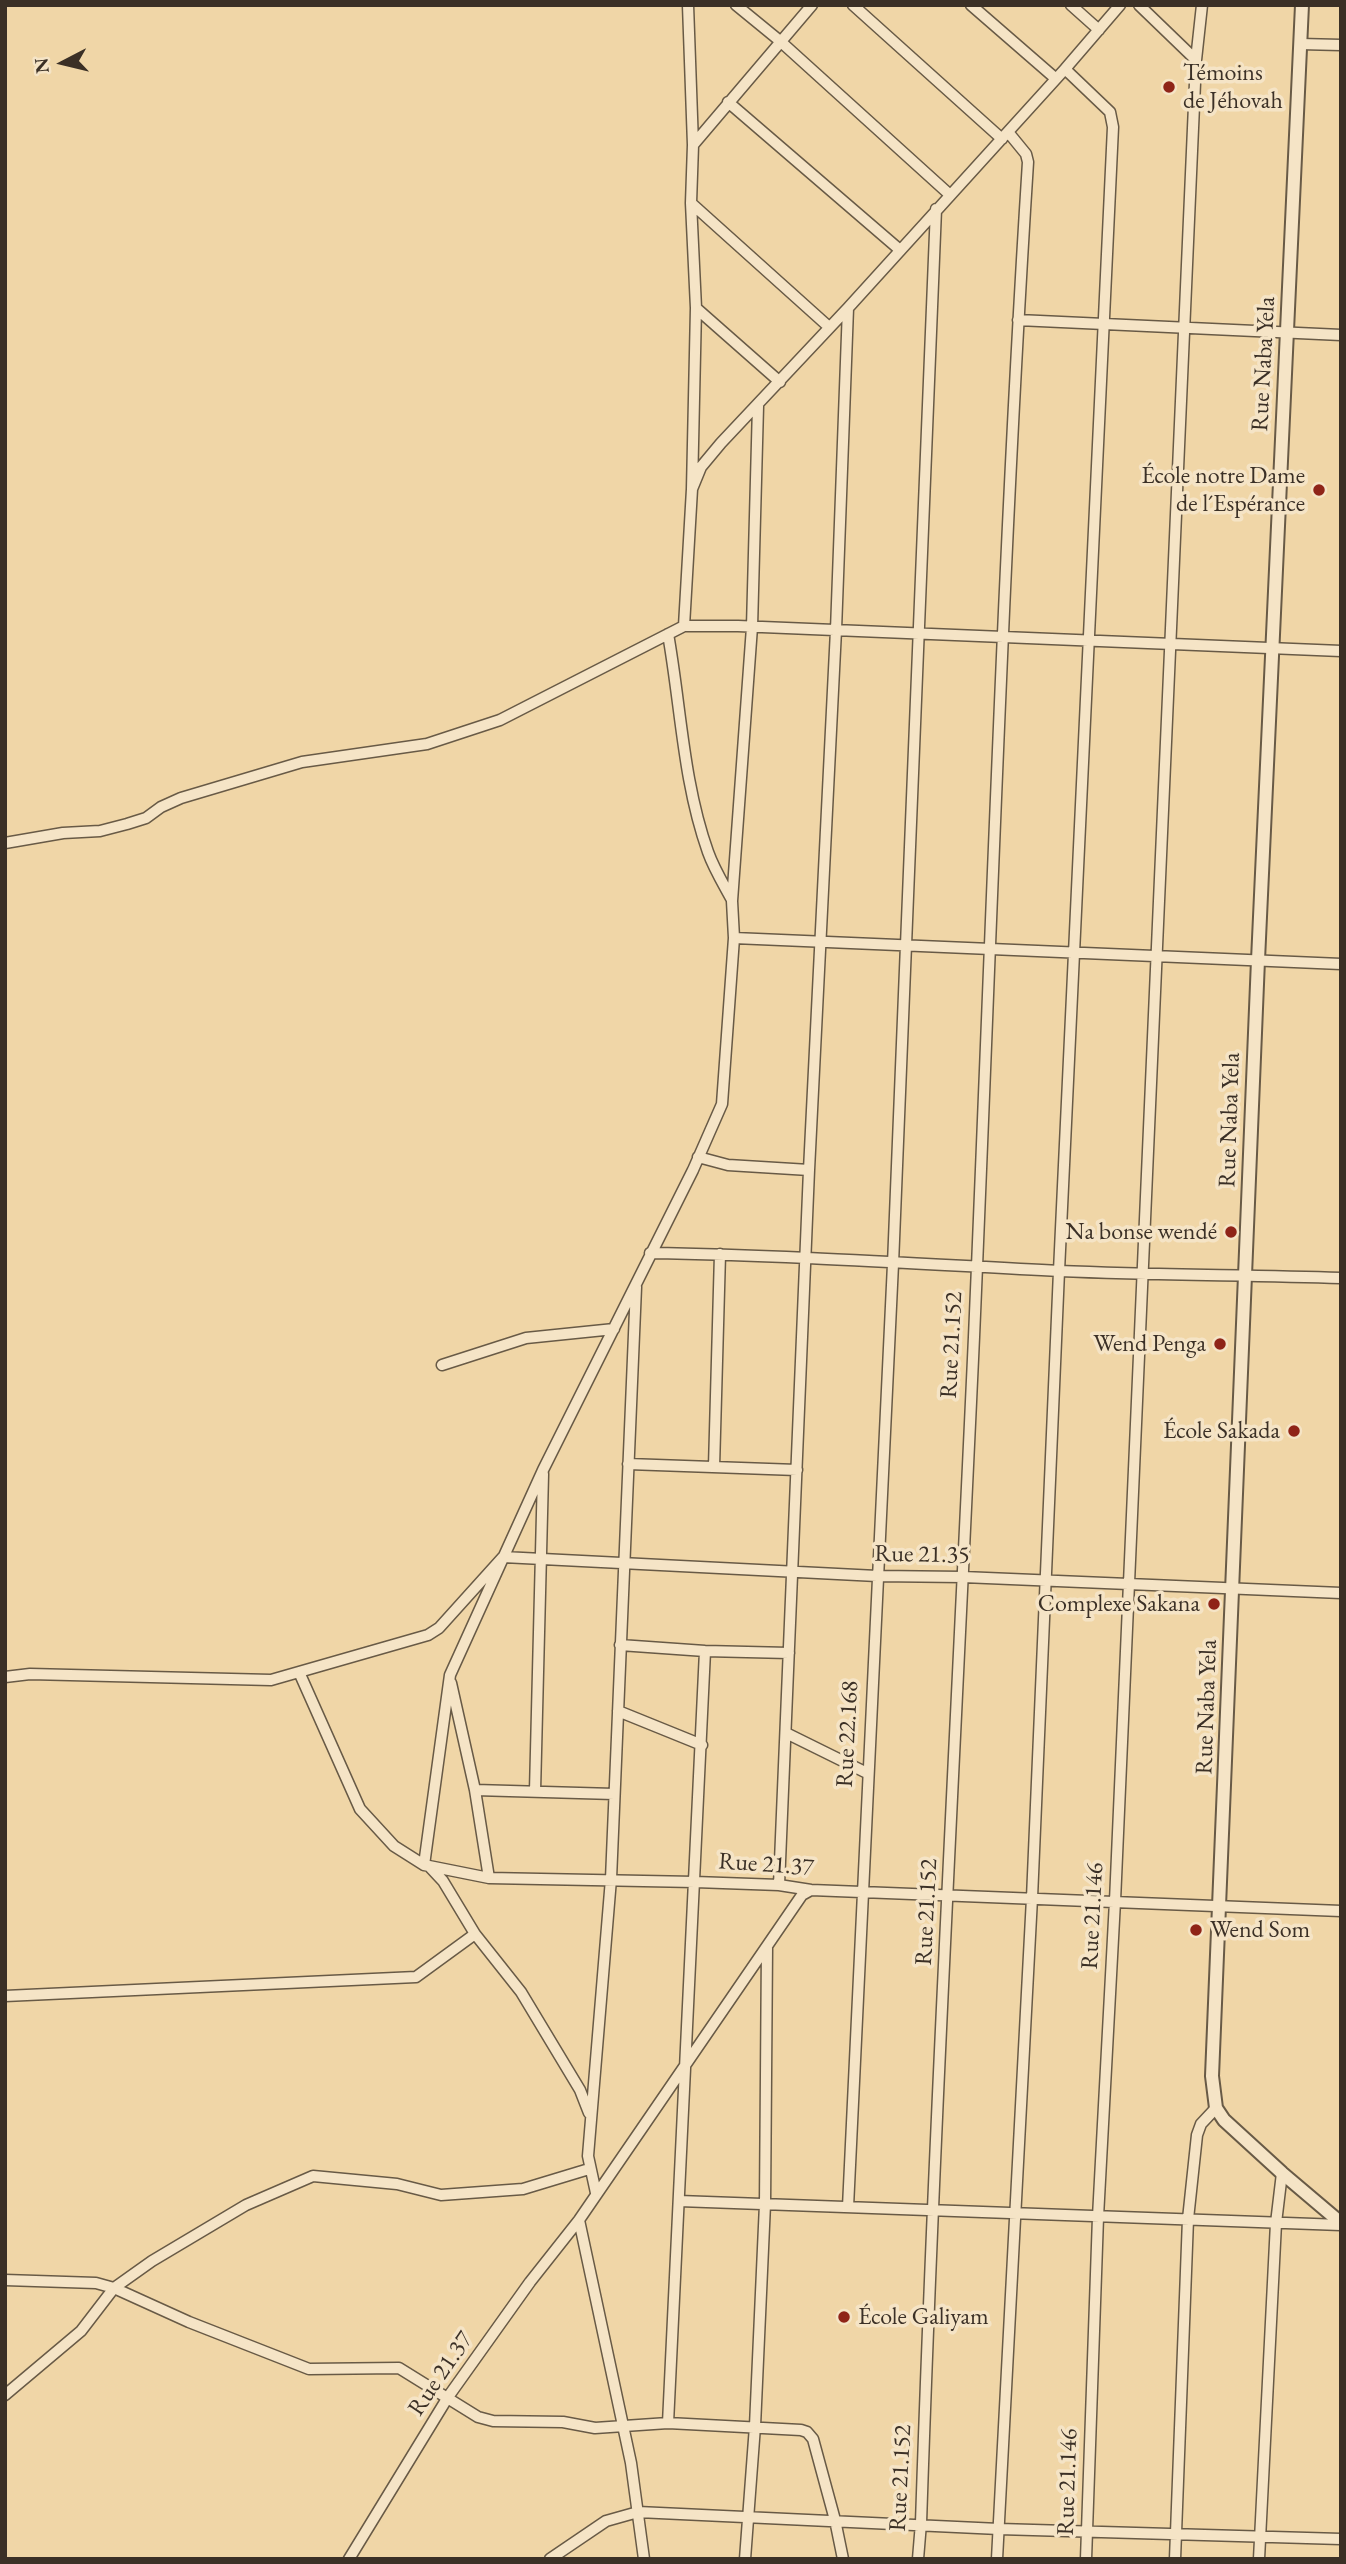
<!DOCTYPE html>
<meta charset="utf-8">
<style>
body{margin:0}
#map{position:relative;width:1346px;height:2564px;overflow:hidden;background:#f0d6a7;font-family:"EB Garamond",serif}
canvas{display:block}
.frame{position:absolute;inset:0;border:7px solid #3b3026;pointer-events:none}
.north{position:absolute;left:28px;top:28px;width:70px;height:70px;-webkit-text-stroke:5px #f5e4c6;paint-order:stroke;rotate:263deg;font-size:19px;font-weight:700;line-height:28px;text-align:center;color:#3b3026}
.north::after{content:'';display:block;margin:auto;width:24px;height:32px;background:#3b3026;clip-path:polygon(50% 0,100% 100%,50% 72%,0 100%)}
</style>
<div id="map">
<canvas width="1346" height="2564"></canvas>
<div class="frame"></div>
<div class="north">N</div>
</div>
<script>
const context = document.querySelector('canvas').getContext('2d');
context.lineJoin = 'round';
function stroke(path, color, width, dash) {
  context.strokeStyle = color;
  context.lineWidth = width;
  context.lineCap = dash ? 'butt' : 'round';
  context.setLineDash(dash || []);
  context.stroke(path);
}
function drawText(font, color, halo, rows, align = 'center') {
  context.font = font + ' "EB Garamond",serif';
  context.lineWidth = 7;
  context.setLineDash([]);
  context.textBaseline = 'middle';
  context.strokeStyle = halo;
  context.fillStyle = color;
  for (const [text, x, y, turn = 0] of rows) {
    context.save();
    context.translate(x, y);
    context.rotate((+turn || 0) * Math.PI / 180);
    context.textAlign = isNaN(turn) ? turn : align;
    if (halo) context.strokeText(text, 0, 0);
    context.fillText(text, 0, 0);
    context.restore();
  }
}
const minor = new Path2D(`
 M736 5 780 41 949 194
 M853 5 1002 139
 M971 5 1055 78
 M1071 5 1099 30
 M1139 5 1196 60
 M1300 44 1341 45
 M728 102 900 250
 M693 145 812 5
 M691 203 829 327
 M696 308 780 382
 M1018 320 1341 335
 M692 489 701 467 721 443 848 308 1065 69 1120 5
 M684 626 692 489 696 308 691 203 693 145 688 5
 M668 634C681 707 683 782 708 852 714 869 724 885 732 900
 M5 843 63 833 100 831 127 824 146 818 161 807 181 798 302 762 427 744 500 720 684 626H738L1341 651
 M734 938 1341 964
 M698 1157 728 1165 809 1170
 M650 1253C786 1255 922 1264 1059 1271 1153 1275 1247 1275 1341 1278
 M442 1365 526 1338 614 1329
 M628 1464 797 1470
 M714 1467 720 1254
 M620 1645 705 1651 789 1653
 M299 1672 360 1809 394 1846 424 1865 489 1878 695 1882 779 1885 811 1890 1341 1911
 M5 1677 30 1674 271 1680 428 1635 439 1628 503 1557 877 1576 963 1577 1341 1593
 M451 1683 475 1790 489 1878
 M618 1711 702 1745
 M786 1733 867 1773
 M475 1790 614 1794
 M535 1791 543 1474
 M424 1865 450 1675 543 1470 693 1170 722 1104 734 938 732 901 752 627 758 406
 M429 1866 443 1881 475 1934 521 1992 580 2090 589 2113
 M779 1885 809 1170 836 630 848 308
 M5 1996 416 1977 475 1934
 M596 2193 588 2156 611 1879 636 1287
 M679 2201 1341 2225
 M848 2207 893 1264 936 209
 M579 2220 631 2463 644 2559
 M5 2280 96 2283 114 2288 189 2322 309 2369 399 2368 478 2417 493 2421 563 2422 595 2428 668 2423 801 2430 807 2432 813 2439 835 2520 843 2559
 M5 2395 81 2331 114 2288 152 2261 246 2205 313 2176 397 2184 441 2195 523 2189 589 2169
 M668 2423 705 1651
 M349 2559 448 2397 530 2282 579 2220 802 1895 811 1890
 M550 2559 606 2521 638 2512 999 2529 1341 2539
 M745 2559 755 2426 765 2204 767 1946
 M918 2559 921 2523C934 2128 956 1732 974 1337 991 945 1003 553 1028 162L1026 154 1008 132
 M997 2559 1032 1898 1059 1271 1113 127 1110 112 1065 69
 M1086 2559 1098 2217 1115 1901 1196 60 1202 5
 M1175 2559 1188 2219 1197 2135 1201 2124 1216 2108
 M1259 2559 1276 2223 1282 2173`);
const tertiary = new Path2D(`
 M1302 5 1258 960 1212 2076 1216 2108 1224 2120 1282 2173 1341 2223`);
const markers = [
 [1169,87,7,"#8f2418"],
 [1319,490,7,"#8f2418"],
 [1231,1232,7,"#8f2418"],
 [1220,1344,7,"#8f2418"],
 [1294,1431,7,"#8f2418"],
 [1214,1604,7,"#8f2418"],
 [1196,1930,7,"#8f2418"],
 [844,2317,7,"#8f2418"]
];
const poiNames = [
 ["Témoins",1183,73,"left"],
 ["de Jéhovah",1183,101,"left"],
 ["École notre Dame",1305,476],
 ["de l´Espérance",1305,504],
 ["Na bonse wendé",1217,1232],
 ["Wend Penga",1206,1344],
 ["École Sakada",1280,1431],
 ["Complexe Sakana",1200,1604],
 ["Wend Som",1210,1930,"left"],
 ["École Galiyam",858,2317,"left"]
];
const streetNames = [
 ["Rue Naba Yela",1264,364,-87],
 ["Rue Naba Yela",1230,1120,-88],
 ["Rue 21.152",952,1345,-87],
 ["Rue 21.35",922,1555,1],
 ["Rue Naba Yela",1207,1707,-88],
 ["Rue 22.168",848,1734,-87],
 ["Rue 21.37",766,1865,4],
 ["Rue 21.152",927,1912,-87],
 ["Rue 21.146",1093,1916,-87],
 ["Rue 21.37",441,2374,-56],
 ["Rue 21.152",901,2478,-87],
 ["Rue 21.146",1068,2482,-88]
];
stroke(minor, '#685a46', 13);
stroke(tertiary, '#685a46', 16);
stroke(minor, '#f5e4c6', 10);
stroke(tertiary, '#f5e4c6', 12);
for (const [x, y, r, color] of markers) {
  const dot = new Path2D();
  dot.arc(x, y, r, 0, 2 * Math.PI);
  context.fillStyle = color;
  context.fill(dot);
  stroke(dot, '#f5e4c6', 2.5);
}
drawText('24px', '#3b3026', '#f5e4c6', poiNames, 'right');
drawText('24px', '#3b3026', '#f5e4c6', streetNames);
</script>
